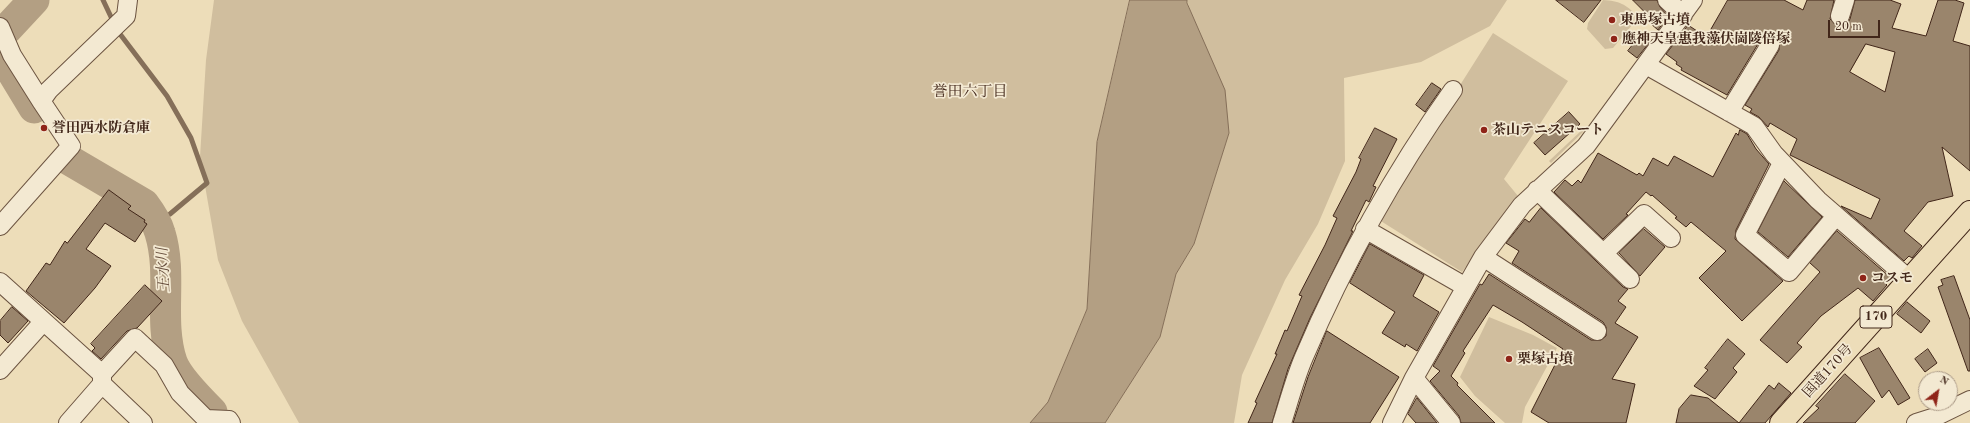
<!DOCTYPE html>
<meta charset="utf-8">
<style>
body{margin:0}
#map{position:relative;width:1970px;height:423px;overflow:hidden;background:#edddb9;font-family:"Old Standard TT",serif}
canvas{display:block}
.north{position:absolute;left:1918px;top:371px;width:40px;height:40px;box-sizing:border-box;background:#f3e9d2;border:1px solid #ac9b88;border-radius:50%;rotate:31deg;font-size:11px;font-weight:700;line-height:16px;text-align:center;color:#412619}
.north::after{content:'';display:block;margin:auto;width:14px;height:18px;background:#8f2418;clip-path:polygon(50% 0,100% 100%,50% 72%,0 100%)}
.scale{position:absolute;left:1828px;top:20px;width:52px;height:18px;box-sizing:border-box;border:2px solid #412619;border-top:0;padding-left:5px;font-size:12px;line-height:14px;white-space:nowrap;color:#412619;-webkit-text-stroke:3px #f3e9d2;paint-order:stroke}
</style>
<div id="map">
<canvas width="1970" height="423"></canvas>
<div class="north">N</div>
<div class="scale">20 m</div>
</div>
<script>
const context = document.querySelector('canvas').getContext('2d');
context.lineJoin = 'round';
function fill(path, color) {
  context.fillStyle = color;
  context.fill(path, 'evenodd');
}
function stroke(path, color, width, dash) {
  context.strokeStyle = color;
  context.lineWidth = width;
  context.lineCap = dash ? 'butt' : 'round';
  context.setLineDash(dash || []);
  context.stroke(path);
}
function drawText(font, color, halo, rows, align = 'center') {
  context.font = font + ' "Old Standard TT","Noto Serif JP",serif';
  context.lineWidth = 3.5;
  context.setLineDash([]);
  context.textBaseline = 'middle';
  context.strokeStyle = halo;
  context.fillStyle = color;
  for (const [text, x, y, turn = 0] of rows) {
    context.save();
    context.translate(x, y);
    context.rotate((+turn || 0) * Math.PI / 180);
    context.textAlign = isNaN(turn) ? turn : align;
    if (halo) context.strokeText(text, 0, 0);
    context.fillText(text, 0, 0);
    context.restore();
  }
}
const green = new Path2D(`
 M214 0H1130L1097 142 1087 309 1048 402 1030 423H299L242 321 218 260 200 157 206 60Z
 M1187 0H1507L1490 26 1421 62 1344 78 1345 161 1318 224 1285 280 1242 375 1234 423H1105L1160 337 1176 274 1194 244 1229 133Z
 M1603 0C1619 1 1626 4 1637 16V19L1613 48 1605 49 1587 29 1588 23Z
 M1493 33 1568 81 1504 179 1518 196 1462 272 1376 218Z
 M1583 129 1584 131 1551 163 1549 161Z
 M1489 317 1533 335 1557 348 1525 407 1522 423H1505L1475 396 1460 377Z`);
const water = new Path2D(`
 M1130 0H1187V3L1225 90 1229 133 1194 244 1176 274 1160 337 1105 423H1030L1048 402 1087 309 1097 142Z`);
const stream = new Path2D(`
 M103 0 112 19
 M120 34 167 96 191 138 207 183 170 214
 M157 225 160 222`);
const river = new Path2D(`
 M7 29 34 0
 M0 52 34 108
 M69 160 144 204C150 212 157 222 160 233 173 275 158 320 172 362 177 376 201 401 212 412`);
const building = new Path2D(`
 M1556 0H1601L1584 22Z
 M1633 0H1657L1660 7 1668 16 1658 30 1650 23 1652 20Z
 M1728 0H1784L1803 10 1807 0H1834L1830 19 1837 26H1842L1847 24 1850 19 1855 0H1890L1901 4 1892 28 1926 36 1938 0H1955L1964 3 1953 41 1970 46V171L1942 147 1953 196 1928 202 1904 231 1922 246 1912 258 1909 256 1904 261 1841 206 1871 219 1880 199 1790 155 1797 139 1770 123 1768 127 1759 117 1750 112 1752 109 1745 105 1779 50V40L1776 36 1770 35 1761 39 1727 95 1681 70 1682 68 1676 64 1677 62 1666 54 1688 25 1706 37ZM1866 44 1895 52 1885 92 1850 72Z
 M1640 36 1649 43 1637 58 1628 51Z
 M1432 83 1441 89 1425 112 1416 105Z
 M1569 112 1580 124 1545 155 1534 143Z
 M1375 128 1397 139 1373 186 1376 187 1369 202 1366 200 1351 231H1353L1310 318 1288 369 1272 423H1248L1257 403 1255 402 1277 354H1275L1285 330 1287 331 1302 296 1299 295 1325 245 1337 218 1333 216 1356 172 1361 159 1359 158Z
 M1740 130 1747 134 1756 149 1769 164 1736 230 1735 239 1783 281 1742 321 1699 278 1726 251 1691 222 1686 227 1675 218 1677 217 1652 195 1651 196 1646 192 1626 214 1628 215 1603 239 1554 192 1565 180 1572 186 1578 180 1581 183 1598 153 1637 175 1639 173 1643 176 1653 158 1668 166 1674 156 1713 177 1736 133 1738 135Z
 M1784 181 1822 217 1788 257 1758 232Z
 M109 190 131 206 128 209 145 220 144 222 147 224 135 242 105 223 86 249 111 266 95 288 64 323 26 291 46 263 50 265 65 241 67 243Z
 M1541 208 1623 287 1628 289 1618 301 1626 307 1615 323 1638 337 1612 379 1635 384 1626 423H1549L1531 412 1563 349 1522 322 1493 305 1463 351 1465 353 1451 376 1458 383 1457 385 1495 423H1461L1459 416 1430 381 1440 371 1433 366 1480 284 1482 285 1489 274 1591 340H1601L1606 336V327L1603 322 1512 263 1519 251 1506 243 1525 219 1529 222Z
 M1644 229 1665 247 1640 276 1619 253Z
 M1837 231 1890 277 1885 283 1887 285 1873 301 1858 288 1821 316 1797 343 1802 347 1787 363 1760 340 1820 272 1810 263Z
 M1370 244 1424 275 1413 296 1439 312 1417 351 1406 344 1405 347 1382 333 1395 312 1350 283Z
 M1954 276 1970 320V371H1968L1938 287 1943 285 1941 280Z
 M145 285 162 301 137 328 127 331 101 359 92 351 95 348 91 344Z
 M1907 302 1930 321 1921 333 1897 314Z
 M12 307 28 321 8 343 0 335V321Z
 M1327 331 1399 377 1370 423H1293L1308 377Z
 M1728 339 1745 354 1733 368 1737 372 1715 399 1694 386 1708 370 1705 368Z
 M1879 348 1910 398 1898 405 1889 390 1882 398 1860 358Z
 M1928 349 1937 363 1925 372 1915 359Z
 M1845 374 1875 401 1855 423H1803L1819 408 1816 406Z
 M1779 383 1791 393 1765 423H1739L1769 385 1774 389Z
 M1691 395 1708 398 1739 423H1676L1679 409Z
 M1417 398 1437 423H1416L1408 414Z`);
const street = new Path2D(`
 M1667 0 1683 15
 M1840 16 1845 0
 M0 27 12 55 41 101
 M1646 65 1754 126 1774 154 1818 200 1909 279
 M1729 112 1770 45
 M1782 163 1745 235 1789 272 1836 216
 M1537 190 1630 279
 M0 226 71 146 41 101 49 90 126 16 128 0
 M1365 229 1466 287
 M1604 253 1644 214 1671 238
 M1483 257 1597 331
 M0 282 102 374V384L143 423
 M0 370 43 322
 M102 374 135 338 164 365 180 393 206 419 229 420 231 423
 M1414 378 1451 423
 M68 423 102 384
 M1282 423C1289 401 1295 378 1304 357 1344 263 1394 173 1453 90
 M1392 423 1414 378 1483 257 1522 205 1586 146 1693 0
 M1916 423 1935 417 1970 400`);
const highway = new Path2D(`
 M1781 423 1970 212`);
const markers = [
 [1612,20,4,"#8f2418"],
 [1614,39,4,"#8f2418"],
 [44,128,4,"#8f2418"],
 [1484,130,4,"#8f2418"],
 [1863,278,4,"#8f2418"],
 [1509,359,4,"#8f2418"]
];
const shields = [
 [1876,317,32]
];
const shieldNames = [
 ["170",1876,317]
];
const poiNames = [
 ["東馬塚古墳",1620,20],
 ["應神天皇惠我藻伏崗陵倍塚",1622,39],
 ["誉田西水防倉庫",52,128],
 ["茶山テニスコート",1492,130],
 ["コスモ",1871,278],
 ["栗塚古墳",1517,359]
];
const streetNames = [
 ["国道170号",1828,371,-48]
];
const neighbourhoodNames = [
 ["誉田六丁目",970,92]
];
const waterNames = [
 ["王水川",164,270,-93]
];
fill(green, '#d0be9e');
fill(water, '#b39f83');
stroke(water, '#856f59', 1);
stroke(stream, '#856f59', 5);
stroke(river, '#b39f83', 31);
fill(building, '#9a856c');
stroke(building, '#412619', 1);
stroke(street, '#6c5441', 20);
stroke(highway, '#412619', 24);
stroke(street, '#f3e9d2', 18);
stroke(highway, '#edddb9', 22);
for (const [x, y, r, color] of markers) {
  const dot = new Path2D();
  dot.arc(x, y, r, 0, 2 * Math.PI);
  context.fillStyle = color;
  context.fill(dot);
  stroke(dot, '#f3e9d2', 1.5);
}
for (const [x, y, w] of shields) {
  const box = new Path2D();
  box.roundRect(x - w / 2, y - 11, w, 22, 3);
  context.fillStyle = '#f3e9d2';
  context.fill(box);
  stroke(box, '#412619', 1);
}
drawText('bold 13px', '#412619', null, shieldNames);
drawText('bold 14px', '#412619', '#f3e9d2', poiNames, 'left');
drawText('14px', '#412619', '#f3e9d2', streetNames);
drawText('15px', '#412619', '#f3e9d2', neighbourhoodNames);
drawText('italic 15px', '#634a39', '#f3e9d2', waterNames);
</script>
